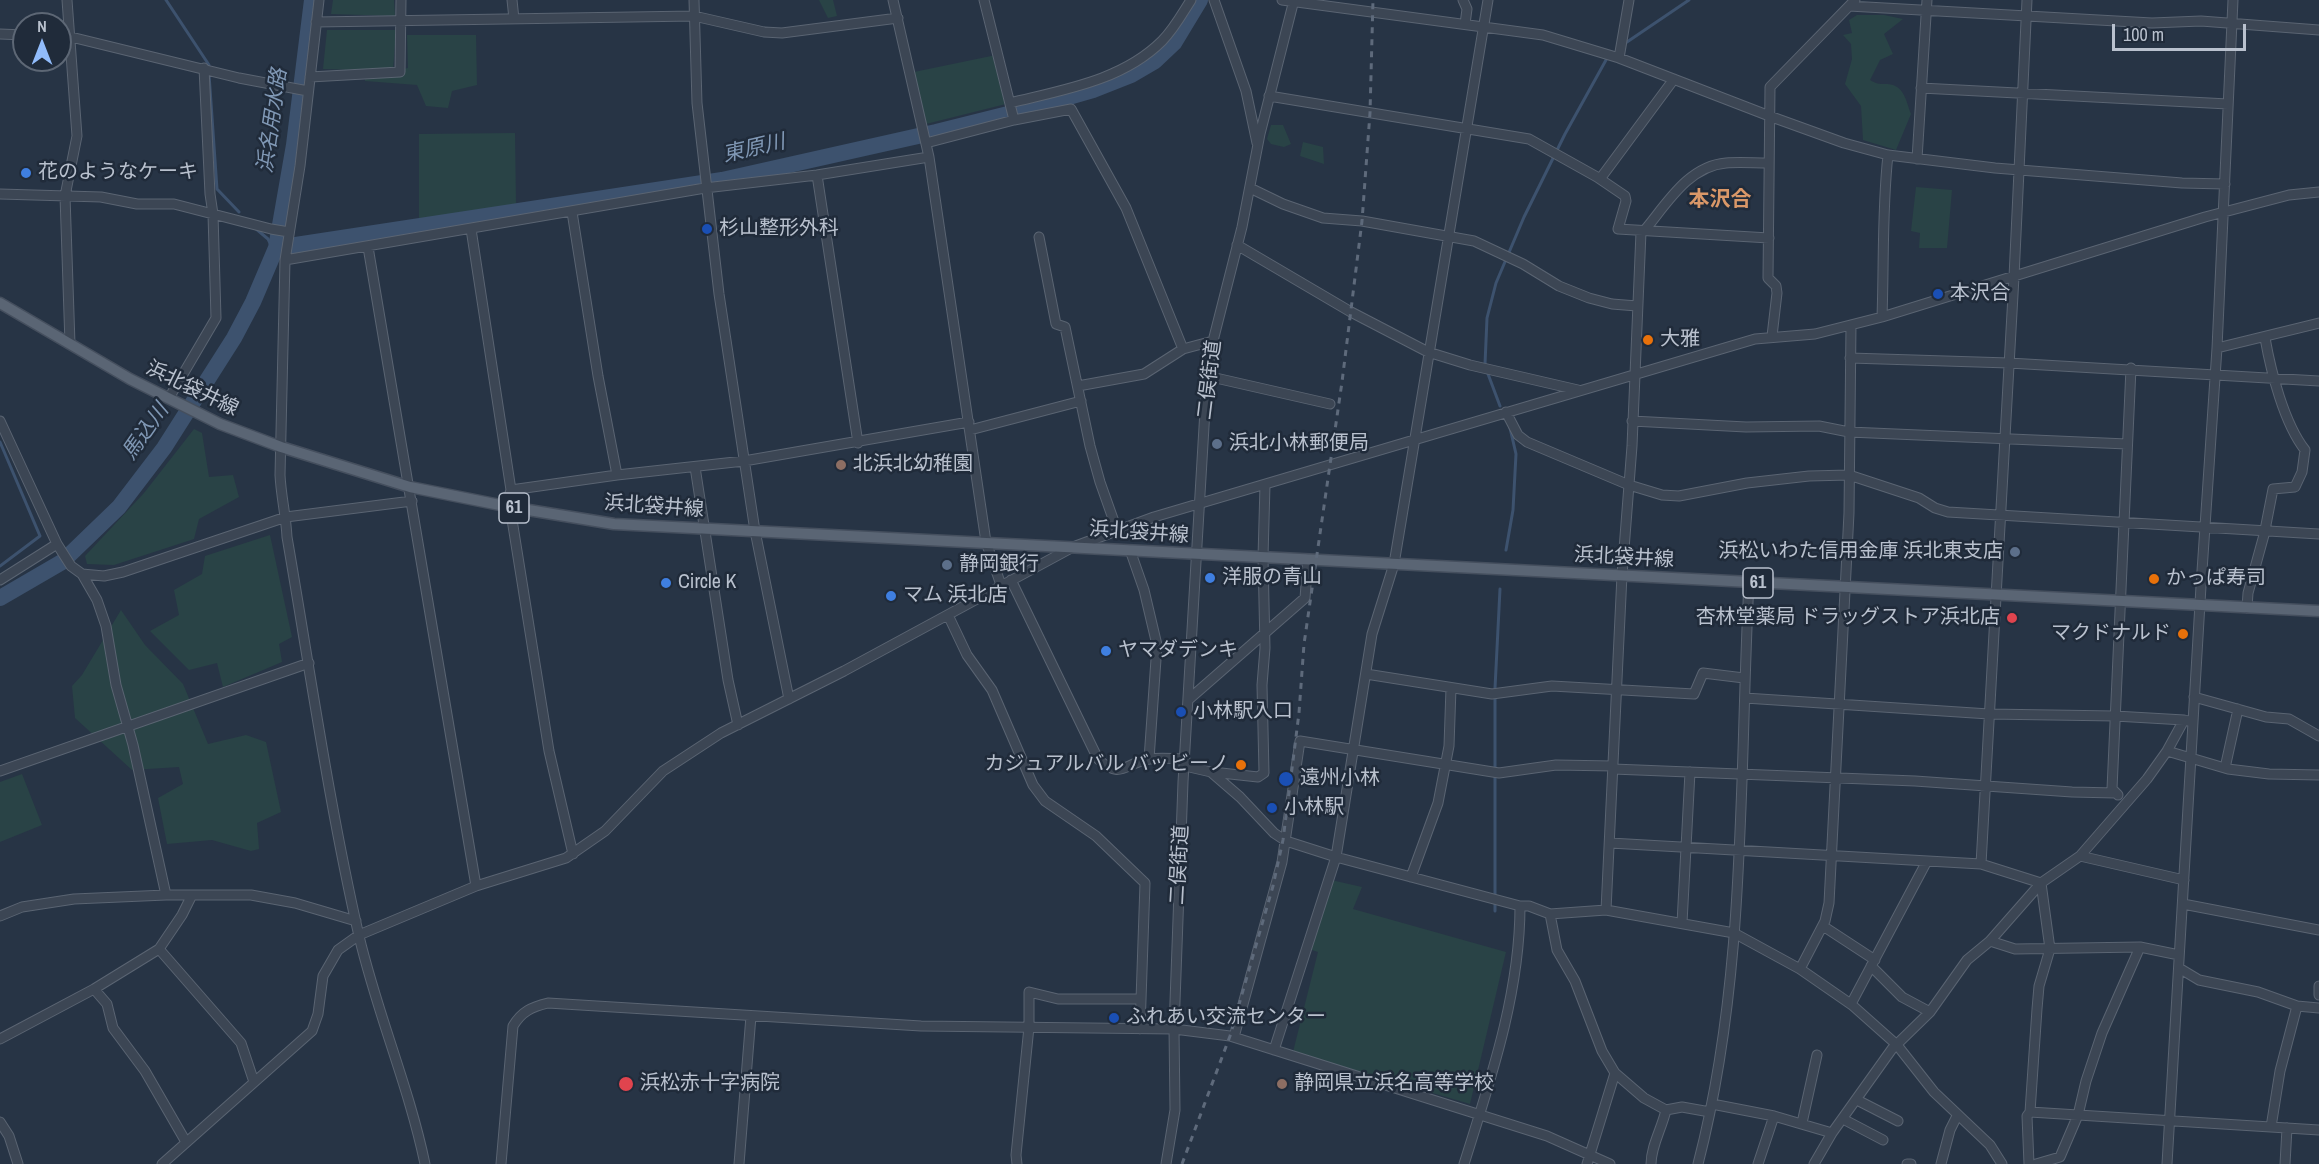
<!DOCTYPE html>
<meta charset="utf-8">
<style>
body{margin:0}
#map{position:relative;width:2319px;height:1164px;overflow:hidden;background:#273445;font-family:"Archivo Narrow",sans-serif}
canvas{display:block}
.north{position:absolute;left:12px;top:12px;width:60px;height:60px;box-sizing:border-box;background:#202b3a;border:2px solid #5d6775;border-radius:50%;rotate:0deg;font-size:16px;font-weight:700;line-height:24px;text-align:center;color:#b9c1ce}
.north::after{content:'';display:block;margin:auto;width:21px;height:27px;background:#91bcfb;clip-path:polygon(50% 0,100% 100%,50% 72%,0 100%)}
.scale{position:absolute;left:2112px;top:24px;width:134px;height:27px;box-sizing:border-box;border:3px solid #b9c1ce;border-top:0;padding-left:8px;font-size:18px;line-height:21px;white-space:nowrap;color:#b9c1ce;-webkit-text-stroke:4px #202b3a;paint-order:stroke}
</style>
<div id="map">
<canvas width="2319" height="1164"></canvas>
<div class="north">N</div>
<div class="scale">100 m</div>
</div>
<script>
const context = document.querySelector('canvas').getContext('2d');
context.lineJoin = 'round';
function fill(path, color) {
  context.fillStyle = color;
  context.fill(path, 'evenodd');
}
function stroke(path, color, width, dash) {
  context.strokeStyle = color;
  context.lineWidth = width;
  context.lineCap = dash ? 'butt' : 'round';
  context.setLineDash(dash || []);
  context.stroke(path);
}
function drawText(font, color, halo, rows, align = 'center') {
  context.font = font + ' "Archivo Narrow","Noto Sans JP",sans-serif';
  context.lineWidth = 5;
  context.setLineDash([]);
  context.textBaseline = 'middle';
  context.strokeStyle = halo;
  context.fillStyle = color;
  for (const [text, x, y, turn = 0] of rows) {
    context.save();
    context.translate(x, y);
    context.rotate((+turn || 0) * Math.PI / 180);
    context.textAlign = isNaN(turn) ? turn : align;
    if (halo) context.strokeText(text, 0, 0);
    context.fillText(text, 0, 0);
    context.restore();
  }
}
const green = new Path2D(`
 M333 0H394L395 16 331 14Z
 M819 0H833L837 16 828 18Z
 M1857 15H1884L1903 19 1884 34 1893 54 1880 60 1870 80C1881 87 1883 82 1893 85 1905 89 1907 104 1911 114L1896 150 1863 140 1861 106 1845 84 1852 59 1851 44 1843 35 1852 33 1849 20Z
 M327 30H396L393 71 408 68 407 35H476L477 85 452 91 448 108 426 106 417 85 365 81V76L387 71 323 69Z
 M996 55 1010 103 922 125 914 72Z
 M1271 125H1283L1291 144 1284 147 1271 144 1267 139Z
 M515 133 516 204 419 219V134Z
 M1303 142 1323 147 1324 164 1300 156Z
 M1916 187 1952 190 1947 248H1919L1920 233 1911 231Z
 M194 429 202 433 209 477 233 475 239 497 199 519 194 539 114 565 87 564 85 556 144 493Z
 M270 535 292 637 279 644 282 662 223 687 217 663 189 670 150 631 179 615 174 590 202 574 205 556Z
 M121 610 145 645 183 684 208 744 246 735 266 742 281 812 257 823 259 849 251 851 212 840 167 844 158 798 183 784 179 767 132 770 75 718 72 686 82 675Z
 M22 774 42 825 0 842V782Z
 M1331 880 1362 887 1353 909 1506 952 1470 1104 1293 1052 1318 952 1309 949Z`);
const stream = new Path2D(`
 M166 0 209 65
 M1627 42 1689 0
 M209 74 217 189 239 212
 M255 228 268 239 272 247 276 248
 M1485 364 1487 318 1496 283 1524 217 1565 134 1606 60
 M1488 374 1500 406
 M0 442 40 536 0 566
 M1506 550 1513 510 1516 454 1510 428
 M1495 911V688L1500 589`);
const river = new Path2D(`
 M276 248 722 180 936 132 1020 111 1093 90 1131 75 1155 61 1174 43 1200 0
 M0 598 62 562 119 507 164 448 234 338 253 302 276 248 294 145 312 0`);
const minor = new Path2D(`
 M67 0 77 136 65 196 70 344
 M319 0 300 166 285 260 280 475C281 496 286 516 287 537 310 670 329 805 359 936 377 1013 409 1087 425 1164
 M512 0 514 19
 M694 0 697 103 719 294 755 531 789 699
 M893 0 929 157 986 542 1001 585
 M984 0 1014 120
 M1214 0 1246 91 1257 143
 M1282 0 1543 35 1619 58 1772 117 1844 143 1888 155 1995 168 2182 183 2225 184
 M1463 0 1467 9 1465 24
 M1849 6 2152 23 2201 21 2319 30
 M316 22 694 16 764 32 782 33 898 18
 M0 34 24 35
 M60 37H71L239 78 308 91
 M1619 58 1629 0
 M310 77 400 72 401 0
 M1921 88 2228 104
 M1269 96 1529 139 1597 177 1625 196 1626 201 1618 229 1769 238
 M1010 103C1062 90 1122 81 1162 41 1174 29 1182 14 1191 0
 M926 143 1014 120 1071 109 1126 208 1183 349
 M1917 159 1927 0
 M817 175 858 443
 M1600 179 1674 79
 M1250 188 1283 204 1323 218 1362 221 1474 241 1523 264 1559 286 1589 298 1612 304 1637 306
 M0 194 101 197 137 204H174L271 229 289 232
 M572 212 598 376 617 475
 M471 229 511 490 506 506
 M1644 231C1666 205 1688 166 1726 163 1739 162 1754 163 1768 163
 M1039 237 1056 324 1065 327 1090 446 1100 482 1117 530
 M1237 245 1351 312 1428 352 1470 365 1578 390
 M368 247 476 886
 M285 260 705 188 817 175 929 157
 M1882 317C1884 263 1882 208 1888 155
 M1772 336 1777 293 1776 286 1768 278 1770 87 1855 0
 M2217 348 2319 323
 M1850 358 2009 363 2319 381
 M1207 376 1330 404
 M1078 386 1144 374 1183 349 1213 341
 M169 398 216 318 213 214 210 194 204 68
 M1506 412 1518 435 1527 442 1629 485 1662 495 1679 496 1747 483 1809 476 1849 475 1919 498 1935 508 1948 512 2319 534
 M0 421 57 544 71 566 82 574 97 600 106 626 116 685 133 745 166 895
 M1632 421 1746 427 1819 426 1849 432 2127 444
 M970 430 1081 401
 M695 467 728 680 738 725
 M511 490 617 475 744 461 969 422
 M510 507 549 751 573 854
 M1130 550 1144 590 1157 645 1149 759
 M82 574 104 576 123 572 286 517 412 501
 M0 580 57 544
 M1011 580 1098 759C1122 781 1125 762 1150 759 1161 757 1174 759 1185 759
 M2247 608 2248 593 2264 535 2273 489 2295 487 2302 472 2305 450C2284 423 2271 372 2265 338
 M948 615 967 655 992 690 1033 785 1045 801 1096 836 1145 883 1140 1029
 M1366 674 1492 694 1552 686 1694 694 1703 673 1744 678
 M2194 697 2266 717 2289 719 2319 736
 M1745 698 1989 714 2115 716 2184 720
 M1188 700 1305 598 1308 559
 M2167 751 2228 769 2269 774 2319 775
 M1185 766 1211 772 1240 797 1274 833 1286 841 1336 857 1520 906C1520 994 1490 1081 1464 1164
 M2225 768 2238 709
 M1613 769 1915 781 2072 792 2115 793
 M0 771 309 663
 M1212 772 1258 777 1264 773 1262 685 1265 648 1263 557 1265 485
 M2118 795 2112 789 2131 368
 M1610 843 1981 864 2041 883 2050 949 2039 986 2037 1009 2030 1112 2027 1116 2029 1164
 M2080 856 2184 880
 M1981 864 2014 277 2027 0
 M1411 877 1438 803 1449 746 1451 688
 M2183 904 2319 930
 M1520 906H1529L1550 914 1606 910 1734 933 1800 969 1852 1005 1897 1045 1934 1092 1990 1145 2002 1164
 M1606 910 1622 575 1632 446 1641 232
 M1550 914 1557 950 1575 981 1602 1051 1615 1073 1644 1098 1666 1110 1682 1107 1710 1112
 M0 916 22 907 74 899 166 895H251L295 903 356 921
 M1682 923 1690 772
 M1823 926 1875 960
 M1990 941 2015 949 2140 947 2179 955
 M159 949 241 1043 254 1082
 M1871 966 1902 997 1930 1012
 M2179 968 2199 980 2258 992 2297 1006 2319 1008
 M1800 969 1825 921 1829 903 1849 513 1851 325
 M2319 986V995
 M94 989 107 1004 113 1028 145 1071 186 1142
 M1851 1004 1927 861
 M1234 1037 1282 862 1300 741 1499 773 1556 765 1613 766
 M0 1039 94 989 159 949 182 915 192 895
 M1274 1050 1336 857 1372 634 1394 564 1488 0
 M1857 1100 1898 1121
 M1712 1104 1774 1116 1832 1133
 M2030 1112 2319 1130
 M1843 1119 1883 1140
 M0 1122 9 1136 18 1164
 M1802 1123 1817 1055
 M2271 1127 2280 1071 2297 1006
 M162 1164 312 1031 318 1014 323 976 338 950 359 935 476 886 566 858 605 831 663 771 721 733 844 671 1073 547 1154 517 1755 339 1815 334 1882 317 2205 217 2289 195 2319 192
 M501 1164 513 1026C522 1011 532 1007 548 1003L921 1026 1174 1029 1230 1036 1547 1136 1610 1164
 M739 1164 751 1016
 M1017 1164 1016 1155 1029 1027V992L1058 999H1141
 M1166 1164 1175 1110 1174 1029 1183 782 1207 376 1213 341 1242 227 1260 134 1294 0
 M1587 1164 1615 1073
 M1651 1164C1651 1146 1662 1128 1666 1110
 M1698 1164C1747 975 1739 776 1749 582
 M1758 1164 1774 1116
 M1814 1164 1832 1133 1892 1049 1930 1012 1967 960 1990 941 2041 883 2080 856 2147 779 2167 751 2184 720 2193 722
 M1907 1164H1911
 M1941 1164 1950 1130 1957 1116
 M2036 1164 2060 1157 2078 1115 2086 1081 2102 1033 2140 947
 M2167 1164 2201 586 2217 348 2233 0
 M2285 1164 2287 1128`);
const major = new Path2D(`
 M0 303 130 379 220 424 281 447 410 487 510 507 614 524 2319 611`);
const rail = new Path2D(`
 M1182 1164 1230 1036 1273 886 1283 840 1299 713 1304 644 1342 382 1362 221 1370 113 1373 0`);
const markers = [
 [26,173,6,"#3f7fe0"],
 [707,229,6,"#1a4fb4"],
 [1938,294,6,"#1a4fb4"],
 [1648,340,6,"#e8710a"],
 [1217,444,6,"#5c6f8a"],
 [841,465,6,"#8d6e63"],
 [2015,552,6,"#5c6f8a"],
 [947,565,6,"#5c6f8a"],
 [1210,578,6,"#3f7fe0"],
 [2154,579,6,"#e8710a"],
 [666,583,6,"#3f7fe0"],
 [891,596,6,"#3f7fe0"],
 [2012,618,6,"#e0444e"],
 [2183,634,6,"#e8710a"],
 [1106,651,6,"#3f7fe0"],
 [1181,712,6,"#1a4fb4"],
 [1241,765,6,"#e8710a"],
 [1286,779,8,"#1a4fb4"],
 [1272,808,6,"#1a4fb4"],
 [1114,1018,6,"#1a4fb4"],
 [626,1084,8,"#e0444e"],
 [1282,1084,6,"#8d6e63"]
];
const shields = [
 [514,508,30],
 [1758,583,30]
];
const shieldNames = [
 ["61",514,508],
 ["61",1758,583]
];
const poiNames = [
 ["花のようなケーキ",38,173],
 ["杉山整形外科",719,229],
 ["本沢合",1950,294],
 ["大雅",1660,340],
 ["浜北小林郵便局",1229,444],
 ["北浜北幼稚園",853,465],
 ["浜松いわた信用金庫 浜北東支店",2003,552,"right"],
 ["静岡銀行",959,565],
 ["洋服の青山",1222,578],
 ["かっぱ寿司",2166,579],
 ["Circle K",678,583],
 ["マム 浜北店",903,596],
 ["杏林堂薬局 ドラッグストア浜北店",2000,618,"right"],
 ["マクドナルド",2171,634,"right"],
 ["ヤマダデンキ",1118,651],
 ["小林駅入口",1193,712],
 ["カジュアルバル バッビーノ",1229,765,"right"],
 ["遠州小林",1300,779],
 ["小林駅",1284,808],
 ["ふれあい交流センター",1126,1018],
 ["浜松赤十字病院",640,1084],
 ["静岡県立浜名高等学校",1294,1084]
];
const streetNames = [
 ["二俣街道",1210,380,-83],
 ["浜北袋井線",192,389,26],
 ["浜北袋井線",654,507,4],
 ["浜北袋井線",1139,533,4],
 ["浜北袋井線",1624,558,3],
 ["二俣街道",1180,865,-87]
];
const waterNames = [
 ["浜名用水路",273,121,-82],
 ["東原川",754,149,-13],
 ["馬込川",146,432,-55]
];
const neighbourhoodNames = [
 ["本沢合",1720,200]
];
fill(green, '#294346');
stroke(stream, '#3d526e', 3);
stroke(river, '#3d526e', 16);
stroke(minor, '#5a6472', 11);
stroke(major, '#454f5e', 13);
stroke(minor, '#3c4654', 9);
stroke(major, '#5a6574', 10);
stroke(rail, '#5e6a7b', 3, [6, 6]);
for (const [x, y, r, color] of markers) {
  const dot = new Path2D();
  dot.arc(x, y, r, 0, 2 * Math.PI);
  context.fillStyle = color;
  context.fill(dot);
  stroke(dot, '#202b3a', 2);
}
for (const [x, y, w] of shields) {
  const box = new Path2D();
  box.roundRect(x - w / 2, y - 15, w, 30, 4.5);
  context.fillStyle = '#202b3a';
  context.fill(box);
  stroke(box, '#b9c1ce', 1.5);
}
drawText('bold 18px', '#b9c1ce', null, shieldNames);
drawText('20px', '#b9c1ce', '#202b3a', poiNames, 'left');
drawText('20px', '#b9c1ce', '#202b3a', streetNames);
drawText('italic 21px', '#8098b5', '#202b3a', waterNames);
drawText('bold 21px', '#d99768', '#202b3a', neighbourhoodNames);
</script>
